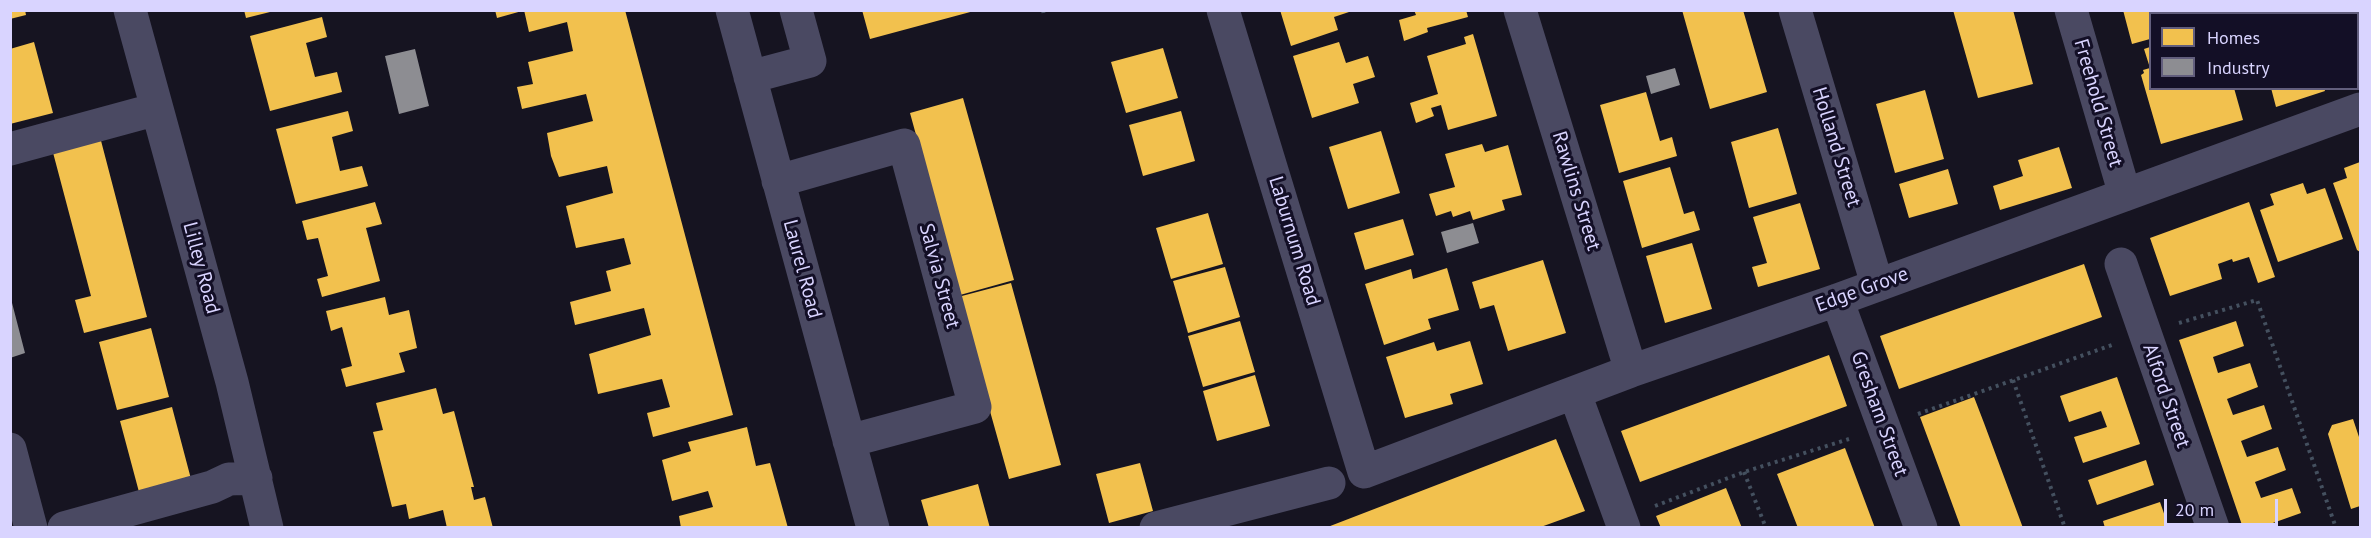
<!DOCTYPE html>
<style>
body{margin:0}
#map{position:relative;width:2371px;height:538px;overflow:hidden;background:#161421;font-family:"PT Sans",sans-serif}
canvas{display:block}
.frame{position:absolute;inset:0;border:12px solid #d9d4ff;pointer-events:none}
.legend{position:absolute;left:2149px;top:12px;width:210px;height:78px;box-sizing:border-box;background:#130f26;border:2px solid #625e7d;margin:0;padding:8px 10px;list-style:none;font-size:18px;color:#d9d4ff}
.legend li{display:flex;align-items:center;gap:12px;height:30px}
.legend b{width:30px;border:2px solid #625e7d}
.scale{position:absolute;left:2164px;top:499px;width:114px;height:27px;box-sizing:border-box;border:3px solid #d9d4ff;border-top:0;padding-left:8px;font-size:18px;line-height:21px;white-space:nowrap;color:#d9d4ff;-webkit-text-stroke:4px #130f26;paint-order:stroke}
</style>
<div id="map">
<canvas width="2371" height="538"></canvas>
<div class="frame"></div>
<ul class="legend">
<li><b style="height:16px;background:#f2c14e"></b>Homes</li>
<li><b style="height:16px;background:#8d8d92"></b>Industry</li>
</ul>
<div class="scale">20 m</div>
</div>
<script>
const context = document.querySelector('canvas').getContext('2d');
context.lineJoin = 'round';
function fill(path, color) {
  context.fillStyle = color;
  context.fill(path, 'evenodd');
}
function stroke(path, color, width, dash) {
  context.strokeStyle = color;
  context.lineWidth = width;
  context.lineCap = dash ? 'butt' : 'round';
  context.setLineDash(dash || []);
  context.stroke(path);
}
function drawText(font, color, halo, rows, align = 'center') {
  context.font = font + ' "PT Sans",sans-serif';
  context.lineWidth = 6;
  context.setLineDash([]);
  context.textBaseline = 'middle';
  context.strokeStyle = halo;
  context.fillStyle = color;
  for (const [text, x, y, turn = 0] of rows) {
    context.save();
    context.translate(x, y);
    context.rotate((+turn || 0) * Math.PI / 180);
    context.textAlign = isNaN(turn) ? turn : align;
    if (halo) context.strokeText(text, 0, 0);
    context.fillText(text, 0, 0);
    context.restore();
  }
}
const homes = new Path2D(`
 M10 10H25L26 15 10 19Z
 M244 10H274V11L246 18Z
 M495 10H522V11L497 18Z
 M524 10H625L733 415 653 437 647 413 670 407 662 379 598 394 589 354 651 335 644 308 575 325 570 302 611 291 606 271 631 264 624 238 576 248 566 206 613 193 607 166 559 177 551 156 547 133 593 121 586 94 522 109 517 87 533 84 528 62 573 51 567 22 529 32Z
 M862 10H974V11L870 39Z
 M1280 10H1352V11L1334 17 1338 30 1291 46Z
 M1414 10H1466L1468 17 1427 28 1428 32 1404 41 1399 20 1416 15Z
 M1682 10H1743L1767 92 1710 109Z
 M1953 10H2013L2033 84 1978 98Z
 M2123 10H2187L2188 14H2150V39L2132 44Z
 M2249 10H2302L2303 14H2250Z
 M322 17 327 37 306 43 315 77 337 72 342 92 270 111 250 36Z
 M1473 34 1497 116 1448 130 1441 105 1431 108 1434 116 1416 123 1410 103 1438 94 1427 56 1466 44 1464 37Z
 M34 42 53 113 10 124V49Z
 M1339 42 1346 63 1368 56 1375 77 1353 84 1359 103 1312 118 1293 56Z
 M2150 47V88H2234L2243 120 2161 144 2141 75 2144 73 2143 70 2150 68 2144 49Z
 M1163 48 1178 98 1126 113 1111 62Z
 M2271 88H2324L2325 91 2276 107Z
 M1925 90 1944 159 1895 173 1876 104Z
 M1646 92 1660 141 1672 137 1677 156 1619 173 1600 105Z
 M963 98 1014 280 960 295 910 113Z
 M348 111 353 131 332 137 340 171 362 166 368 186 296 204 276 129Z
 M1181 111 1195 161 1143 176 1129 125Z
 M1778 128 1797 194 1749 208 1731 142Z
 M1381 131 1400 193 1348 209 1329 147Z
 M99 133 147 317 84 333 75 300 91 296 51 145Z
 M1482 144 1485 152 1508 145 1522 195 1502 200 1505 210 1473 220 1470 211 1453 217 1451 211 1436 216 1429 194 1455 187 1445 154Z
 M2059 147 2072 188 2000 210 1993 186 2023 176 2018 160Z
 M2360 162V252L2357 250 2333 183 2347 178 2344 168Z
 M1670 167 1684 214 1694 211 1700 230 1642 248 1623 181Z
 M1948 169 1958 204 1909 218 1899 184Z
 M2303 183 2307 194 2325 188 2343 239 2278 262 2260 210 2274 205 2270 194Z
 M375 202 382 224 366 228 380 281 322 297 317 279 328 276 318 238 307 240 302 221Z
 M2249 202 2275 277 2258 283 2249 257 2233 262 2232 259 2218 264 2222 279 2170 296 2150 238Z
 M1800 203 1820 269 1758 287 1752 267 1767 263 1753 217Z
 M1208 213 1223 264 1171 279 1156 228Z
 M1403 219 1414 255 1365 270 1354 233Z
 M1692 243 1712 309 1665 323 1646 256Z
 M1543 260 1566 333 1508 351 1494 305 1480 309 1472 282Z
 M2084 264 2102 317 1899 389 1880 336Z
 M1225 267 1240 317 1188 333 1173 281Z
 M1447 268 1459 310 1428 319 1431 329 1384 345 1365 284 1411 269 1413 279Z
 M1011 283 1061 465 1009 479 958 297Z
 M385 297 389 315 409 310 417 348 399 353 405 372 346 387 341 369 352 366 342 327 331 331 326 311Z
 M1240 321 1255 372 1203 387 1188 336Z
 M2236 321 2244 346 2213 357 2218 373 2250 363 2258 387 2227 399 2233 415 2264 405 2272 429 2241 441 2247 457 2278 447 2286 470 2255 482 2261 498 2292 488 2301 513 2270 524 2271 528H2243L2179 340Z
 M151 328 169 397 117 410 99 342Z
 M1470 341 1483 384 1450 394 1453 404 1405 418 1386 357 1434 342 1437 351Z
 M1829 355 1847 406 1640 482 1621 431Z
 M1255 375 1270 426 1217 441 1203 391Z
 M2117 377 2140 444 2083 463 2074 437 2107 427 2101 411 2069 422 2060 396Z
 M436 388 443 414 454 411 474 487H471L474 500 485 497 493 528H447L443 510 409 519 406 504 392 507 373 432 383 430 376 403Z
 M1974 397 1984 423 2023 528H1961L1939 468 1920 417Z
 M172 407 191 479 139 492 120 421Z
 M2353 419 2360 440V506L2351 509 2328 434 2332 425Z
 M747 427 756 466 770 463 788 528H681L679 516 713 507 708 491 672 501 662 460 691 451 688 442Z
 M1556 439 1585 511 1538 528H1325Z
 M1845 448 1875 528H1798L1777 474Z
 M2146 460 2154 485 2097 505 2088 480Z
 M1140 463 1153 511 1109 523 1096 474Z
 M978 484 990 528H929L921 500Z
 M1726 488 1742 528H1661L1656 516Z
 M2160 502 2169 528H2105L2103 521Z`);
const industry = new Path2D(`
 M415 49 429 106 399 114 385 56Z
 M1675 68 1680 85 1651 94 1646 76Z
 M1473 223 1479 243 1447 253 1441 232Z
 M11 299 25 353 10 358V299Z`);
const path = new Path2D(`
 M1043 10 1044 16
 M2179 323 2257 300 2336 528
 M2013 380 2065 528
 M1918 414 2112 345
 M1744 472 1766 528
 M1655 506 1744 472 1849 439`);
const minor = new Path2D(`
 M130 10 232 382 267 528
 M732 10 873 528
 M1223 10 1364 472 1631 371 1837 300 2360 109
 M1520 10 1631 371
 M1795 10 1877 284
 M2071 10 2125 195
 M2358 31 2360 41
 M750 77 810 61 796 10
 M10 149 157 109
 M778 181 904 145 975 407 849 441
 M2121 264 2213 528
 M1837 300 1921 528
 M1575 394 1624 528
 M10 449 31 528
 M64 528 212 487 229 479 256 478
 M1156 528 1329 483`);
const streetNames = [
 ["Freehold Street",2098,103,74],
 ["Holland Street",1836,147,73],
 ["Rawlins Street",1576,191,73],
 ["Laburnum Road",1294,241,73],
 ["Lilley Road",201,268,75],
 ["Laurel Road",802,269,75],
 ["Salvia Street",939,276,75],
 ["Edge Grove",1862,290,-20],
 ["Alford Street",2166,396,71],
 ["Gresham Street",1879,414,70]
];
fill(homes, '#f2c14e');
fill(industry, '#8d8d92');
stroke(path, '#44505f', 4, [3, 4.5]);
stroke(minor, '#4a4962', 33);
drawText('20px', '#d9d4ff', '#130f26', streetNames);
</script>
